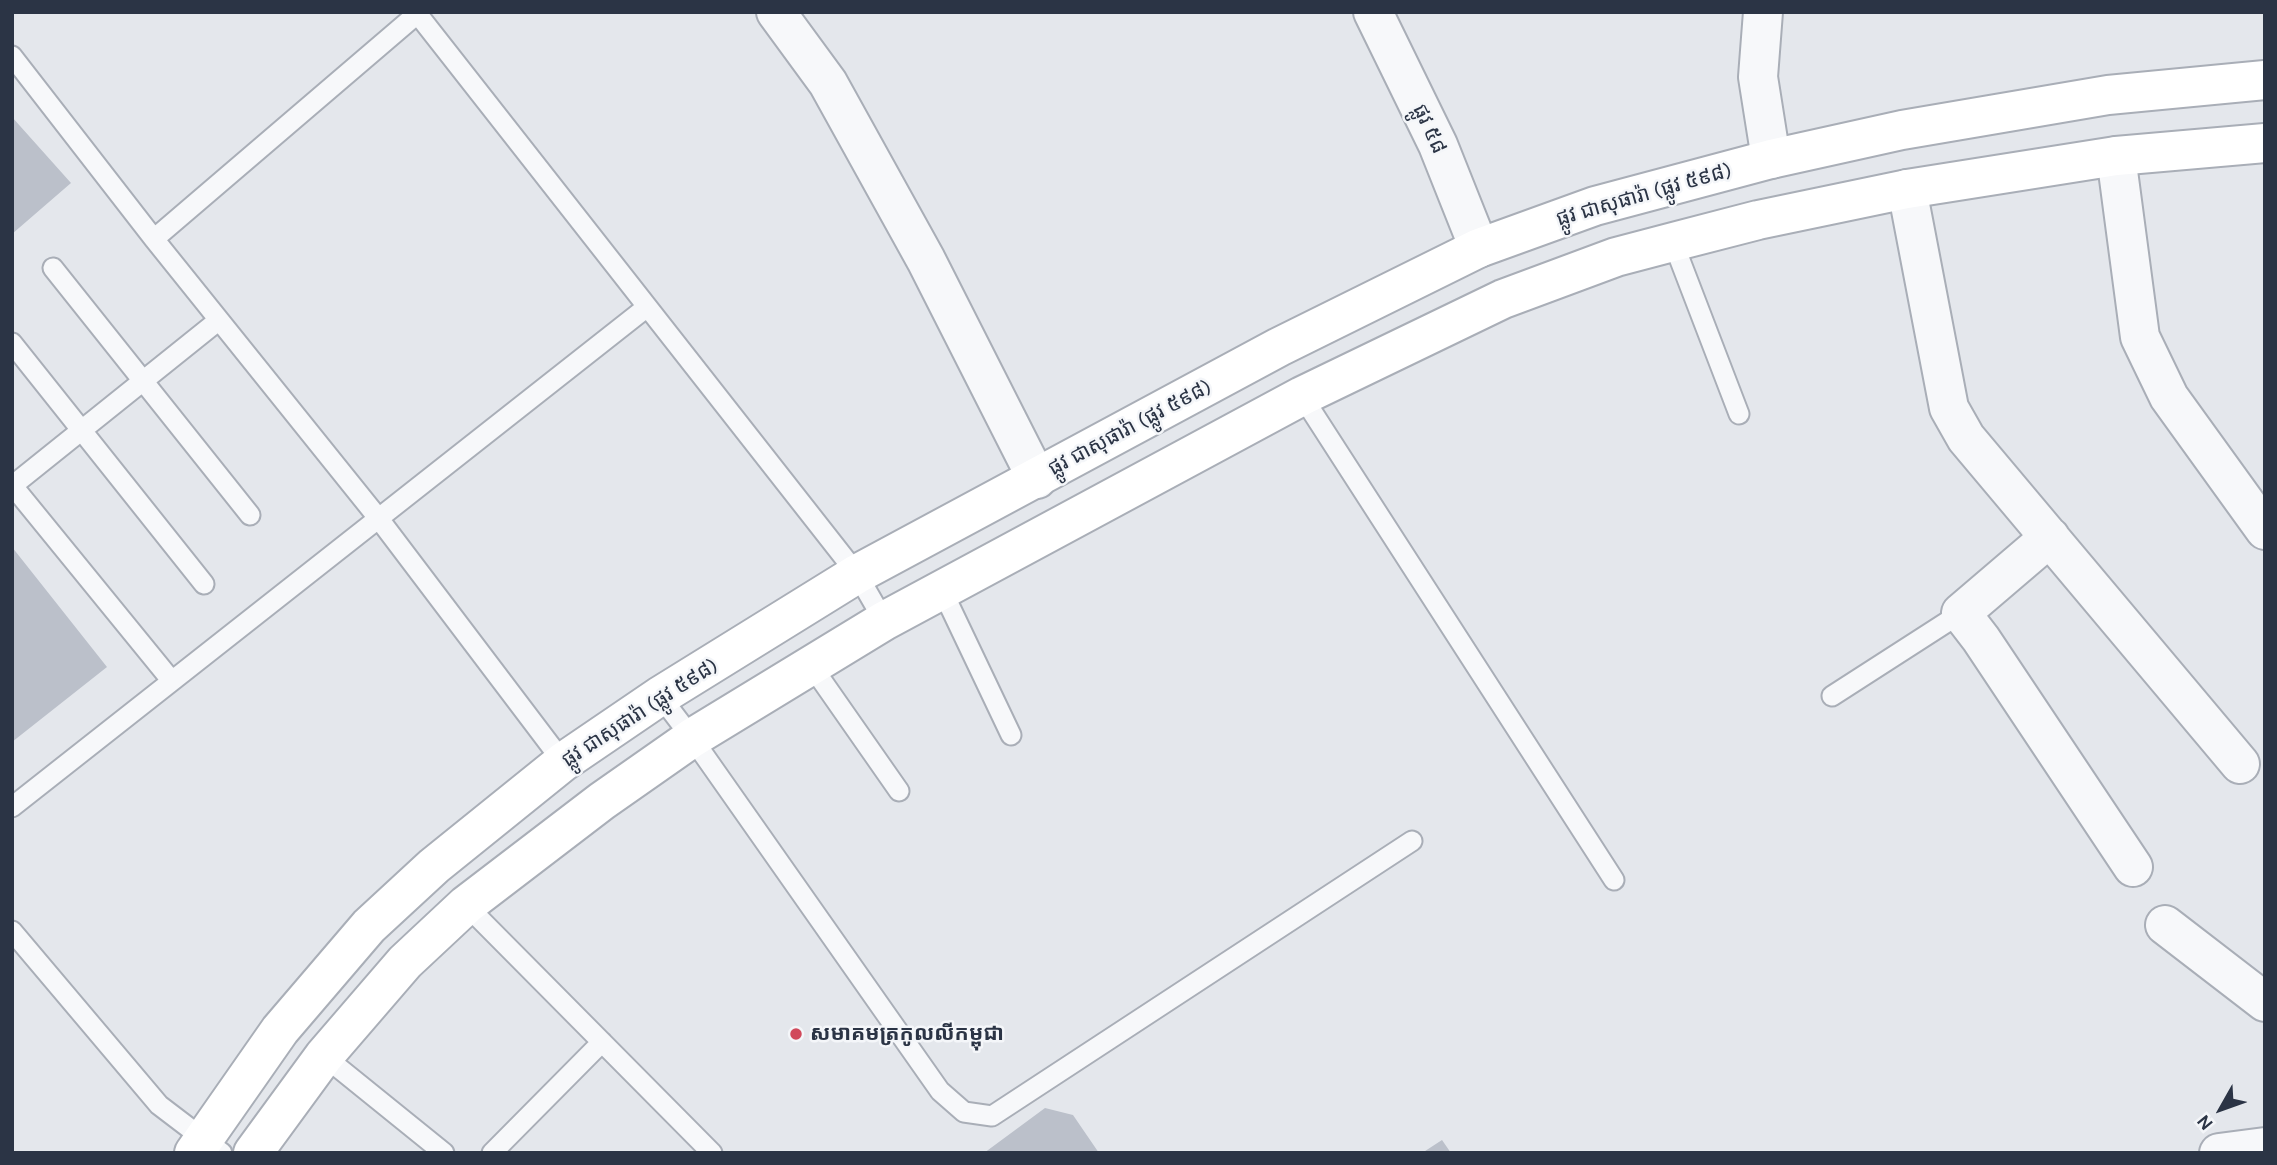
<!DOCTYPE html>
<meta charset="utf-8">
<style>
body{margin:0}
#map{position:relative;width:2277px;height:1165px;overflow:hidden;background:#e4e7ec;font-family:Karla,sans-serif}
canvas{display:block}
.frame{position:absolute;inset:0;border:14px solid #2b3445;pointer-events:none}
.north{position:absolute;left:2186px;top:1074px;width:70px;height:70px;-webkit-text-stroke:5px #f4f6f9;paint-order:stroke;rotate:230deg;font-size:19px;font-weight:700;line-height:28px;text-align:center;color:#2b3445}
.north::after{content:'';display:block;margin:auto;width:24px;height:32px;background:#2b3445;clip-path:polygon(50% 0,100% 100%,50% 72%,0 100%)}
</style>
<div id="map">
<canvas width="2277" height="1165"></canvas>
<div class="frame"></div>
<div class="north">N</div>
</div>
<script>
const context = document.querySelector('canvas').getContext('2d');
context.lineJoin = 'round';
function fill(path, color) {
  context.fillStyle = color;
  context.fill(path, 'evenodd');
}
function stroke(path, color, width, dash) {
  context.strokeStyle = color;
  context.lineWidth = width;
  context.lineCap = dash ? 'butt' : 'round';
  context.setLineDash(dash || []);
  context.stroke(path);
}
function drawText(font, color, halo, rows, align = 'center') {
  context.font = font + ' Karla,"Noto Sans Khmer",sans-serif';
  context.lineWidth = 5;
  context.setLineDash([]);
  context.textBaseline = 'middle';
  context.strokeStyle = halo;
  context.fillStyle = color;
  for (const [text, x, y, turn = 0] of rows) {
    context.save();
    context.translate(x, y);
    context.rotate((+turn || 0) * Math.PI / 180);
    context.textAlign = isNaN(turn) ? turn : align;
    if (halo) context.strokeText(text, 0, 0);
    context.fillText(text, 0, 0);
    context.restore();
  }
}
const building = new Path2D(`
 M12 117 71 183 12 234Z
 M12 547 107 667 12 742Z
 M1045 1108 1073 1115 1099 1153H984Z
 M1442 1140 1451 1153H1422Z`);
const service = new Path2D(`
 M416 12 857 574 884 621
 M12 56 154 239 379 519 563 762
 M154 239 417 14
 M1673 242 1739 414
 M53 268 250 515
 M12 343 204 584
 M1302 396 1614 880
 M12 485 171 680
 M12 486 219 320
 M942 590 1011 735
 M811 665 899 791
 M660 696 692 738 940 1091 964 1112 992 1116 1412 841
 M1832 696 1961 613
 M12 807 647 307
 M466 905 712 1153
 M12 931 159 1105 222 1153
 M324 1056 444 1153
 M492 1153 602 1042`);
const minor = new Path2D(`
 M776 12 828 83 926 260 1037 479
 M1373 12 1438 145 1479 248
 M1763 12 1758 77 1771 159
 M2116 156 2140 337 2169 397 2265 530
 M1907 189 1949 408 1966 438 2240 764
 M2050 537 1961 613 1981 639 2133 867
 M2165 925 2265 1002
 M2219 1153 2265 1147`);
const secondary = new Path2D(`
 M194 1153 280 1030 369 926 434 866 563 762 660 696 857 574 1279 347 1479 248 1595 206 1771 159 1902 130 2108 95 2265 80
 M253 1153 324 1056 405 962 466 905 602 801 692 738 884 621 1302 396 1503 299 1616 257 1673 242 1758 220 1907 189 2116 156 2265 143`);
const markers = [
 [796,1034,7,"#d1495b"]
];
const streetNames = [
 ["ផ្លូវ ៥៨",1429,129,65],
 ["ផ្លូវ ជាសុផារ៉ា (ផ្លូវ ៥៩៨)",1644,195,-16],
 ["ផ្លូវ ជាសុផារ៉ា (ផ្លូវ ៥៩៨)",1130,428,-28],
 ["ផ្លូវ ជាសុផារ៉ា (ផ្លូវ ៥៩៨)",640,713,-33]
];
const poiNames = [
 ["សមាគមត្រកូលលីកម្ពុជា",810,1034]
];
fill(building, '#bbc0ca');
stroke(service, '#a9aeb7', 23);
stroke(minor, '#a9aeb7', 42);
stroke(secondary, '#a9aeb7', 42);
stroke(service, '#f7f8fa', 19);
stroke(minor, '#f7f8fa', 38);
stroke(secondary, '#fff', 38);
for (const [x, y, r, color] of markers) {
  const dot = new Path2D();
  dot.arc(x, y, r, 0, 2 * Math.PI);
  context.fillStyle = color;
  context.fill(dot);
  stroke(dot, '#f4f6f9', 2.5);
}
drawText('21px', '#2b3445', '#f4f6f9', streetNames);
drawText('bold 21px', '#2b3445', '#f4f6f9', poiNames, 'left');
</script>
